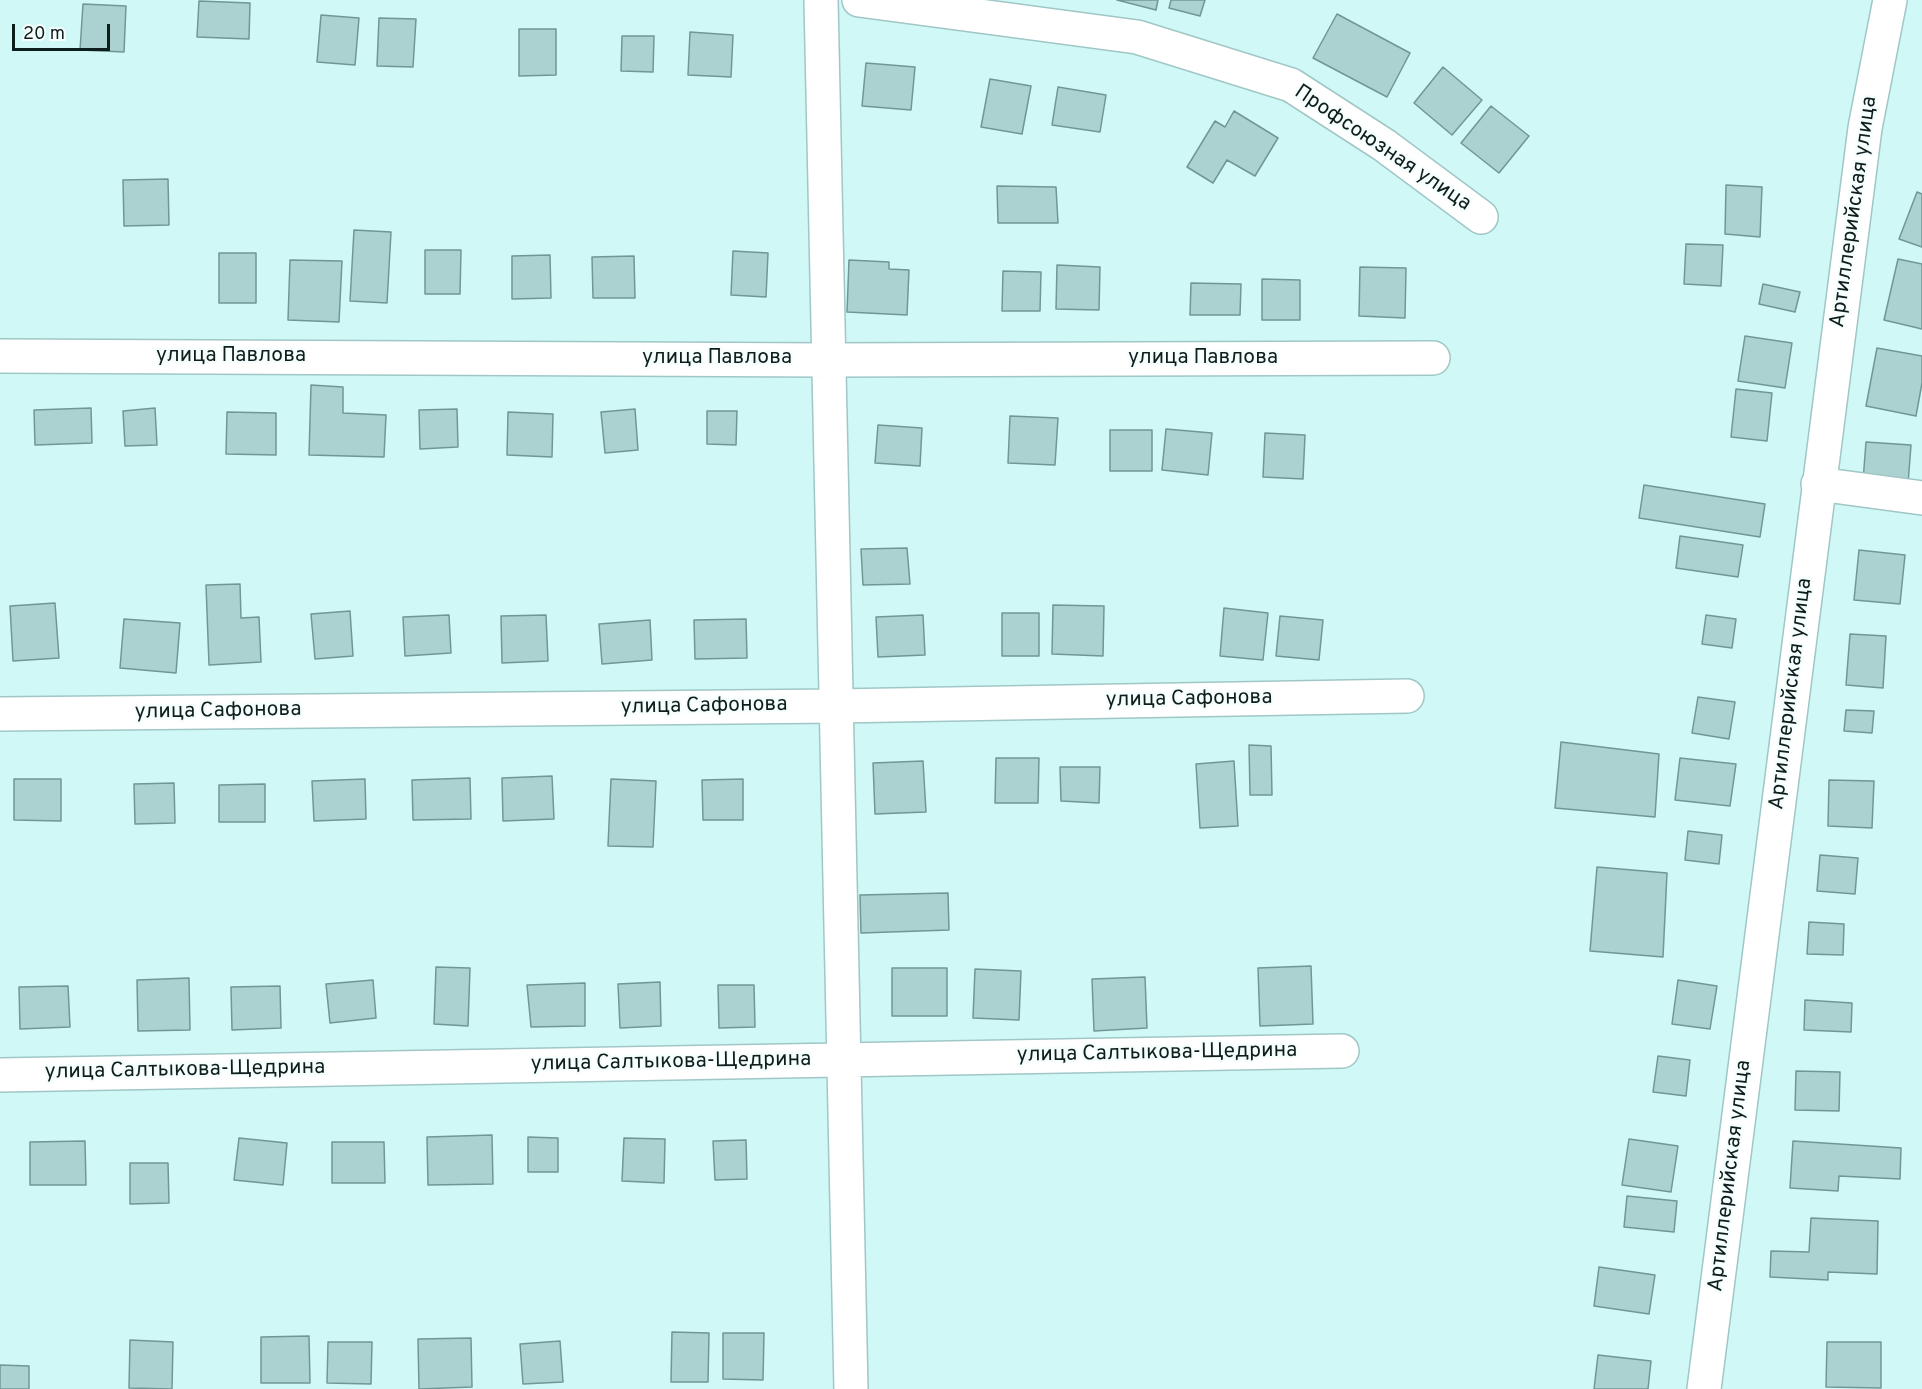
<!DOCTYPE html>
<meta charset="utf-8">
<style>
body{margin:0}
#map{position:relative;width:1922px;height:1389px;overflow:hidden;background:#cff8f6;font-family:Overpass,sans-serif}
canvas{display:block}
.scale{position:absolute;left:12px;top:24px;width:98px;height:27px;box-sizing:border-box;border:3px solid #0e1e1d;border-top:0;padding-left:8px;font-size:18px;line-height:21px;white-space:nowrap;color:#0e1e1d;-webkit-text-stroke:4px #f6fefd;paint-order:stroke}
</style>
<div id="map">
<canvas width="1922" height="1389"></canvas>
<div class="scale">20 m</div>
</div>
<script>
const context = document.querySelector('canvas').getContext('2d');
context.lineJoin = 'round';
function fill(path, color) {
  context.fillStyle = color;
  context.fill(path, 'evenodd');
}
function stroke(path, color, width, dash) {
  context.strokeStyle = color;
  context.lineWidth = width;
  context.lineCap = dash ? 'butt' : 'round';
  context.setLineDash(dash || []);
  context.stroke(path);
}
function drawText(font, color, halo, rows, align = 'center') {
  context.font = font + ' Overpass,sans-serif';
  context.lineWidth = 5;
  context.setLineDash([]);
  context.textBaseline = 'middle';
  context.strokeStyle = halo;
  context.fillStyle = color;
  for (const [text, x, y, turn = 0] of rows) {
    context.save();
    context.translate(x, y);
    context.rotate((+turn || 0) * Math.PI / 180);
    context.textAlign = isNaN(turn) ? turn : align;
    if (halo) context.strokeText(text, 0, 0);
    context.fillText(text, 0, 0);
    context.restore();
  }
}
const building = new Path2D(`
 M1117 0H1158L1156 10Z
 M1171 0H1205L1200 16 1169 8Z
 M199 1 250 3 249 39 197 37Z
 M83 4 126 6 124 52 80 50Z
 M1337 14 1410 53 1387 97 1313 58Z
 M321 15 359 18 355 65 317 62Z
 M379 18 416 19 413 67 377 66Z
 M519 29H556V75L519 76Z
 M690 32 733 35 731 77 688 75Z
 M622 36H654L653 72 621 71Z
 M866 63 915 67 911 110 862 106Z
 M1443 67 1482 100 1452 135 1414 103Z
 M990 79 1031 86 1022 134 981 127Z
 M1058 87 1106 95 1100 132 1052 125Z
 M1491 106 1529 136 1499 173 1461 143Z
 M1234 111 1278 138 1255 176 1227 160 1213 183 1187 167 1215 121 1225 127Z
 M168 179 169 225 124 226 123 180Z
 M1726 185 1762 187 1760 237 1725 234Z
 M997 186 1056 187 1058 223H998Z
 M1917 192 1922 194V247L1899 239Z
 M354 230 391 232 387 303 350 301Z
 M1686 244 1723 245 1721 286 1684 284Z
 M425 250H461L460 294H425Z
 M733 251 768 253 766 297 731 295Z
 M219 253H256V303H219Z
 M550 255 551 298 512 299V256Z
 M634 256 635 298H593L592 257Z
 M1898 259 1922 264V329L1884 320Z
 M290 260 342 261 339 322 288 320Z
 M849 260 889 262V269L909 270 907 315 847 312Z
 M1057 265 1100 267 1099 310 1056 309Z
 M1360 267 1406 268 1405 318 1359 316Z
 M1003 271 1041 272 1040 311H1002Z
 M1262 279 1300 280V320H1262Z
 M1191 283 1241 284 1240 315H1190Z
 M1763 284 1800 292 1795 312 1759 304Z
 M1745 336 1792 343 1785 388 1738 381Z
 M1877 348 1922 356V383L1916 416 1866 406Z
 M311 385 343 387V413L386 415 384 457 309 455Z
 M1736 389 1772 393 1767 441 1731 437Z
 M91 408 92 443 35 445 34 410Z
 M155 408 157 445 125 446 123 411Z
 M457 409 458 447 420 449 419 410Z
 M635 409 638 450 605 453 601 412Z
 M707 411H737L736 445 707 444Z
 M227 412 276 413V455L226 454Z
 M508 412 553 414 552 457 507 455Z
 M1010 416 1058 418 1055 465 1008 463Z
 M878 425 922 428 920 466 875 463Z
 M1166 429 1212 433 1208 475 1162 470Z
 M1110 430H1152V471H1110Z
 M1265 433 1305 435 1303 479 1263 477Z
 M1866 442 1911 445 1908 484 1863 481Z
 M1644 485 1765 504 1760 537 1639 518Z
 M1680 536 1743 545 1738 577 1676 568Z
 M907 548 910 584 863 585 861 549Z
 M1859 550 1905 555 1900 604 1854 600Z
 M240 584 241 618 259 617 261 662 209 665 206 585Z
 M55 603 59 658 13 661 10 606Z
 M1053 605 1104 606 1103 656 1052 654Z
 M1224 608 1268 613 1263 660 1220 656Z
 M350 611 353 656 315 659 311 614Z
 M1002 613H1039V656H1002Z
 M449 615 451 653 405 656 403 617Z
 M546 615 548 661 502 663 501 616Z
 M923 615 925 655 878 657 876 617Z
 M1706 615 1736 619 1732 648 1702 644Z
 M1280 616 1323 620 1319 660 1276 656Z
 M124 619 180 623 176 673 120 668Z
 M746 619 747 658 695 659 694 620Z
 M650 620 652 660 602 664 599 624Z
 M1850 634 1886 636 1883 688 1846 685Z
 M1698 697 1735 702 1729 739 1692 733Z
 M1846 710 1874 711 1872 733 1844 731Z
 M1561 742 1659 754 1655 817 1555 808Z
 M1249 745 1271 746 1272 795H1250Z
 M996 758H1039L1038 803H995Z
 M1680 758 1736 764 1730 806 1675 800Z
 M923 761 926 812 875 814 873 763Z
 M1234 761 1238 826 1200 828 1196 764Z
 M1060 767H1100L1099 803 1061 801Z
 M552 776 554 819 503 821 502 778Z
 M470 778 471 819 413 820 412 780Z
 M14 779H61V821L14 820Z
 M365 779 366 819 314 821 312 781Z
 M611 779 656 781 653 847 608 846Z
 M743 779V820H703L702 780Z
 M1829 780 1874 781 1872 828 1828 826Z
 M174 783 175 823 135 824 134 784Z
 M265 784V822H219V785Z
 M1688 831 1722 835 1719 864 1685 860Z
 M1820 855 1858 858 1855 894 1817 891Z
 M1597 867 1667 873 1663 957 1590 951Z
 M948 893 949 930 861 933 860 895Z
 M1809 922 1844 924 1843 955 1807 954Z
 M1311 966 1313 1024 1260 1026 1258 968Z
 M436 967 470 968 468 1026 434 1024Z
 M892 968H947V1016H892Z
 M975 969 1021 971 1019 1020 973 1018Z
 M1145 977 1147 1028 1094 1031 1092 979Z
 M189 978 190 1030 138 1031 137 980Z
 M373 980 376 1018 330 1023 326 984Z
 M1678 980 1717 986 1710 1029 1672 1024Z
 M660 982 661 1026 620 1028 618 984Z
 M585 983V1026L531 1027 527 985Z
 M718 985H754L755 1027 719 1028Z
 M68 986 70 1027 20 1029 19 987Z
 M280 986 281 1028 232 1030 231 987Z
 M1805 1000 1852 1003 1851 1032 1804 1030Z
 M1658 1056 1690 1060 1686 1096 1653 1092Z
 M1796 1071 1840 1072 1839 1111 1795 1110Z
 M492 1135 493 1184 428 1185 427 1137Z
 M528 1137 558 1138V1172H528Z
 M239 1138 287 1143 283 1185 234 1180Z
 M624 1138 665 1139 664 1183 622 1181Z
 M1629 1139 1678 1146 1671 1192 1622 1185Z
 M746 1140 747 1179 715 1180 713 1141Z
 M85 1141 86 1185H30V1142Z
 M1793 1141 1901 1148 1900 1179 1839 1176 1838 1191 1790 1188Z
 M332 1142H384L385 1183H332Z
 M130 1163H168L169 1203 130 1204Z
 M1627 1196 1677 1201 1674 1232 1624 1227Z
 M1811 1218 1878 1221 1877 1274 1828 1272V1280L1770 1277 1771 1251 1809 1252Z
 M1599 1267 1655 1275 1649 1314 1594 1306Z
 M672 1332 709 1333 708 1382H671Z
 M723 1333H764L763 1380 723 1379Z
 M309 1336 310 1383H261V1337Z
 M471 1338 472 1387 419 1389 418 1339Z
 M130 1340 173 1342 172 1389 129 1388Z
 M560 1341 563 1382 523 1384 520 1344Z
 M328 1342H372L371 1384 327 1383Z
 M1827 1342H1881V1388L1826 1387Z
 M1598 1355 1651 1361 1648 1389H1594Z
 M0 1365 29 1366V1389H0Z`);
const minor = new Path2D(`
 M821 0 851 1389
 M859 0 1137 37 1291 85 1384 145 1481 217
 M0 356 829 360 1433 358
 M1818 484 1922 498
 M0 714 836 706 1407 696
 M0 1075 1342 1051
 M1704 1389 1865 128 1890 0`);
const streetNames = [
 ["Профсоюзная улица",1382,149,34],
 ["Артиллерийская улица",1855,212,-82],
 ["улица Павлова",231,357],
 ["улица Павлова",717,359],
 ["улица Павлова",1203,359],
 ["Артиллерийская улица",1792,694,-83],
 ["улица Сафонова",1189,700,-1],
 ["улица Сафонова",704,707,-1],
 ["улица Сафонова",218,712,-1],
 ["улица Салтыкова-Щедрина",1157,1054,-1],
 ["улица Салтыкова-Щедрина",671,1063,-1],
 ["улица Салтыкова-Щедрина",185,1071,-1],
 ["Артиллерийская улица",1731,1176,-83]
];
fill(building, '#abd2d0');
stroke(building, '#719795', 1.5);
stroke(minor, '#a0c7c6', 36);
stroke(minor, '#fff', 33);
drawText('21px', '#0e1e1d', '#f6fefd', streetNames);
</script>
